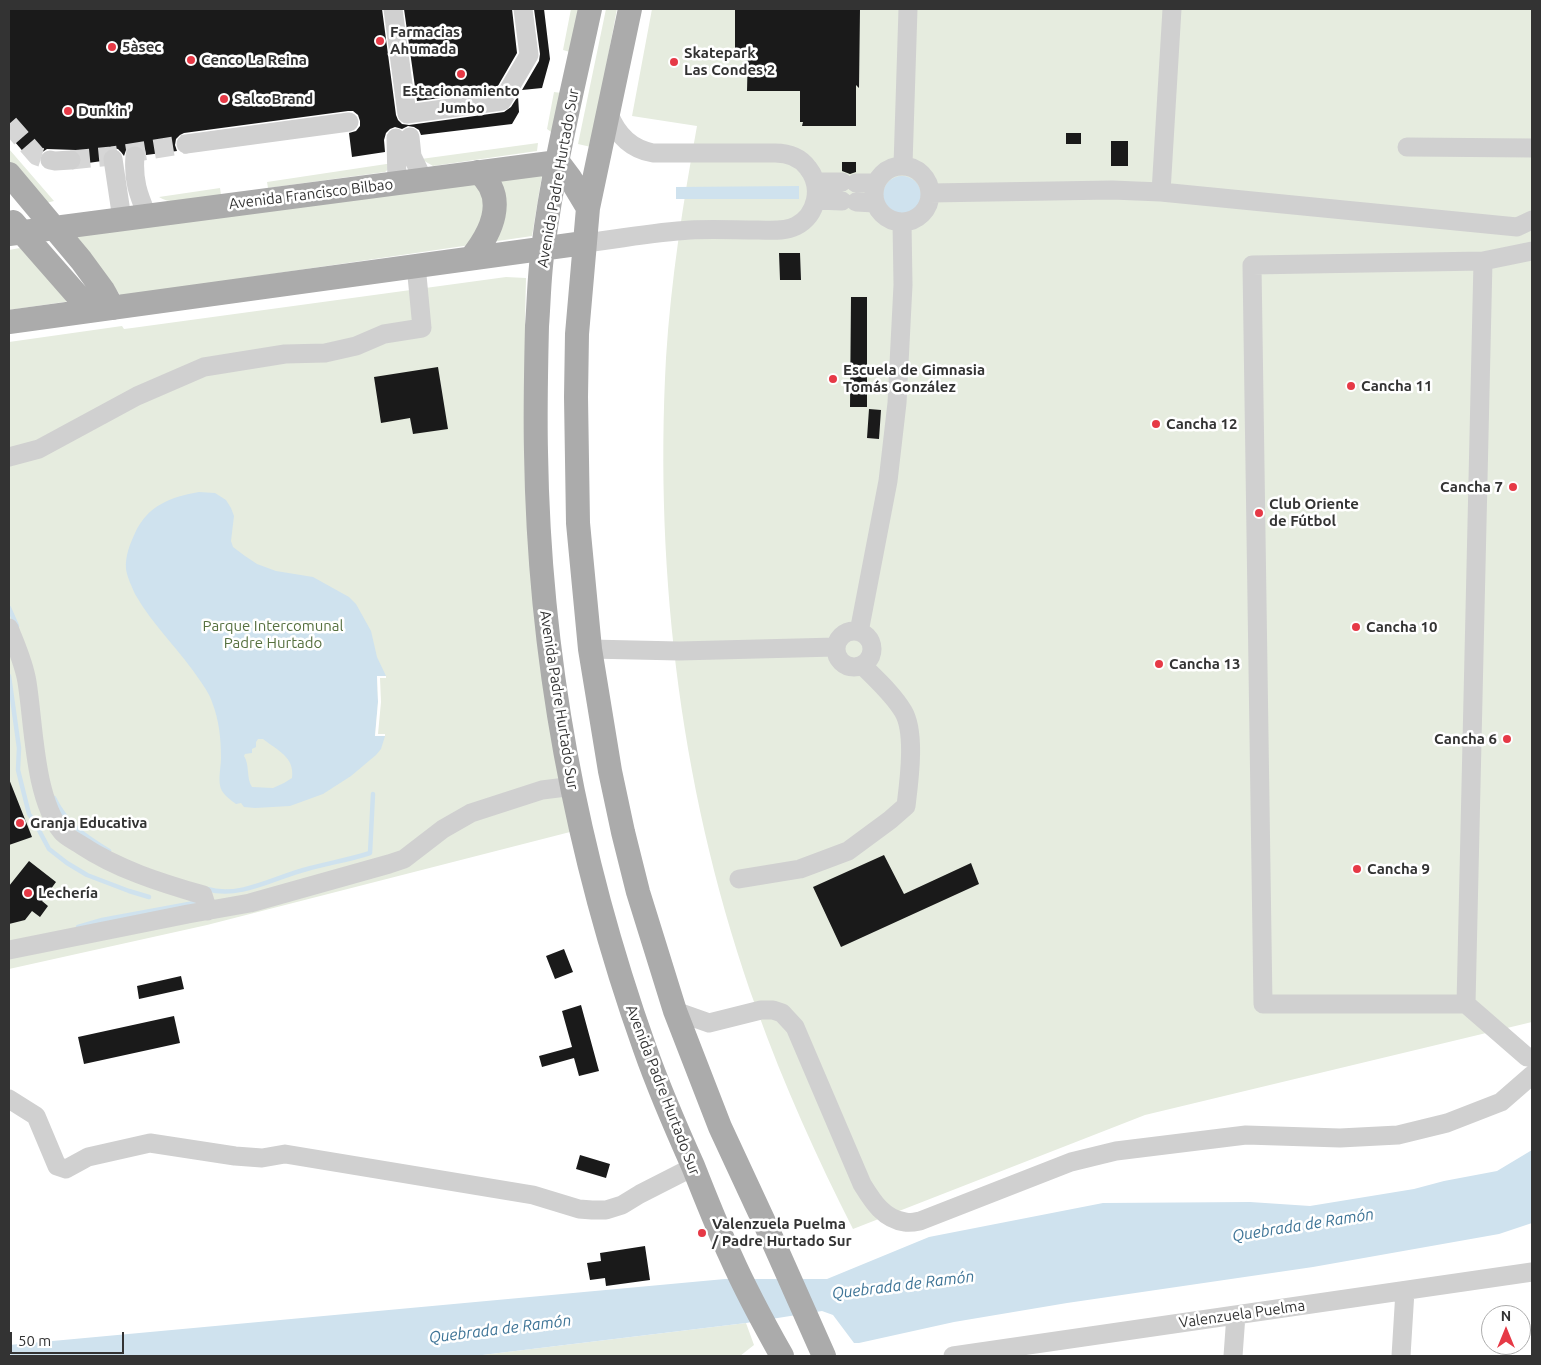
<!DOCTYPE html>
<meta charset="utf-8">
<style>
body{margin:0}
#map{position:relative;width:1541px;height:1365px;overflow:hidden;background:#fff;font-family:Ubuntu,sans-serif}
canvas{display:block}
.frame{position:absolute;inset:0;border:10px solid #333;pointer-events:none}
.north{position:absolute;left:1481px;top:1305px;width:50px;height:50px;box-sizing:border-box;background:#fff;border:1px solid #adadad;border-radius:50%;rotate:0deg;font-size:14px;font-weight:700;line-height:20px;text-align:center;color:#333}
.north::after{content:'';display:block;margin:auto;width:18px;height:22px;background:#e63946;clip-path:polygon(50% 0,100% 100%,50% 72%,0 100%)}
.scale{position:absolute;left:10px;top:1332px;width:114px;height:22px;box-sizing:border-box;border:2px solid #333;border-top:0;padding-left:6px;font-size:15px;line-height:18px;white-space:nowrap;color:#333;-webkit-text-stroke:4px #fff;paint-order:stroke}
</style>
<div id="map">
<canvas width="1541" height="1365"></canvas>
<div class="frame"></div>
<div class="north">N</div>
<div class="scale">50 m</div>
</div>
<script>
const context = document.querySelector('canvas').getContext('2d');
context.lineJoin = 'round';
function fill(path, color) {
  context.fillStyle = color;
  context.fill(path, 'evenodd');
}
function stroke(path, color, width, dash) {
  context.strokeStyle = color;
  context.lineWidth = width;
  context.lineCap = dash ? 'butt' : 'round';
  context.setLineDash(dash || []);
  context.stroke(path);
}
function drawText(font, color, halo, rows, align = 'center') {
  context.font = font + ' Ubuntu,sans-serif';
  context.lineWidth = 5;
  context.setLineDash([]);
  context.textBaseline = 'middle';
  context.strokeStyle = halo;
  context.fillStyle = color;
  for (const [text, x, y, turn = 0] of rows) {
    context.save();
    context.translate(x, y);
    context.rotate((+turn || 0) * Math.PI / 180);
    context.textAlign = isNaN(turn) ? turn : align;
    if (halo) context.strokeText(text, 0, 0);
    context.fillText(text, 0, 0);
    context.restore();
  }
}
const green = new Path2D(`
 M571 9H579L570 52 563 50Z
 M606 9H617L591 147 578 144Z
 M652 9H1532V1022L1145 1115 853 1229C817 1158 784 1085 757 1010 682 802 654 578 666 358 671 280 683 203 697 126L632 116Z
 M554 92 562 93 554 134 547 129Z
 M538 143 537 151 433 166 421 159Z
 M9 149 54 201 46 203 9 163Z
 M393 163 391 167 385 172 268 188 267 182Z
 M542 175 532 236 121 296 74 236Z
 M220 188 221 195C204 197 173 207 159 197Z
 M20 248 71 301 9 310V250Z
 M506 277 526 278 525 323 574 831 207 925 9 969V342L122 326 124 329 132 328Z
 M746 1323 754 1345 740 1356H474Z`);
const water = new Path2D(`
 M883 195a19 19 0 1 1 38 0a19 19 0 1 1-38 0Z
 M799 186V199H676V187Z
 M199 492 215 493 226 500 231 508 234 516 231 541 233 547 245 556 257 564 276 571 313 577 349 597 356 604 371 631 377 657 386 676H377L378 702 375 736H385L381 749 376 755 351 776 323 794 290 806 255 808 244 807 241 803 236 804C231 800 226 797 222 791 217 782 221 768 221 758 221 738 219 720 212 702 210 695 205 688 201 682 181 651 153 626 135 594 132 587 127 577 126 569 125 556 130 544 135 533 148 505 171 497 199 492ZM258 739H263C277 750 295 757 292 778L284 783 273 788 252 787C246 778 250 765 244 756L245 754 252 753V749L256 747V742Z
 M1532 1150V1223L1499 1234 1313 1267 1067 1303 954 1322 859 1343H854L833 1315 822 1311 746 1323 474 1356H9V1345L725 1279H827L929 1237 1103 1203 1250 1202 1310 1206 1414 1189 1444 1181 1497 1171Z`);
const pier = new Path2D(`
 M377 676H386V678H380L381 702 378 734H385V736H375L378 702Z`);
const stream = new Path2D(`
 M9 608 17 626
 M9 676 19 748 18 770 29 814 34 821 49 849 67 863 87 875 129 891 149 897
 M54 798C67 825 85 836 109 851
 M207 889C240 899 275 877 307 869 328 863 349 860 370 853L373 794
 M78 927 102 920 194 903`);
const building = new Path2D(`
 M9 9H382L396 115 398 120 402 124 409 125 504 112 511 107 518 96 519 112 512 124 421 135 419 130 414 127 408 126 402 129 395 127 390 129 386 133 384 140 385 152 352 157 349 133 356 131 360 126V121L358 115 353 111H348L184 133 180 135 176 139 175 145 177 151 146 155 145 150 141 147 135 145 129 146 126 150 124 156 121 152 118 149 112 148 106 151 102 155V161L81 164 82 159 81 154 76 150 47 149 41 153 39 161 32 162 9 135Z
 M404 9H512L517 53 495 91 417 101Z
 M534 9H544L550 59 542 88 522 90 539 61 540 54Z
 M735 9H860L859 88 856 85V126H802L803 122H800V91H747L748 50 735 49Z
 M1066 133H1081V144H1066Z
 M1111 141H1128V166H1111Z
 M842 162H856V172L850 174 842 171Z
 M779 253H800L801 280H780Z
 M851 297H867V407H850Z
 M438 367 448 429 413 434 410 418 381 423 374 377Z
 M869 409 881 410 879 439 867 438Z
 M9 779 32 837 9 845Z
 M884 855 904 894 971 863 979 884 841 947 813 887Z
 M29 861 56 882 42 901 48 906 40 917 32 911 25 920 9 924V886Z
 M564 949 573 972 555 979 546 956Z
 M181 976 184 989 139 999 137 986Z
 M581 1005 599 1071 579 1076 574 1058 542 1067 539 1056 572 1047 562 1011Z
 M174 1016 180 1043 84 1064 78 1037Z
 M580 1155 610 1164 606 1178 576 1169Z
 M645 1246 650 1280 606 1286 605 1278 590 1280 587 1263 601 1261 600 1253Z`);
const minorTunnel = new Path2D(`
 M9 124 37 156 50 160
 M71 160 112 156 186 144`);
const minor = new Path2D(`
 M393 9 407 114 502 101 529 55 523 9
 M410 137 412 156 423 179
 M396 138 397 183
 M186 144 349 122
 M1407 147 1532 148
 M135 156C133 180 138 194 147 215
 M113 159 122 219
 M50 160 55 161 71 160
 M903 165 908 9
 M874 194a28 28 0 1 1 56 0a28 28 0 1 1-56 0Z
 M816 182H842
 M856 183H875
 M1161 192 1172 9
 M930 193 1112 190 1161 192 1517 227 1532 220
 M816 200 842 201
 M856 202 875 203
 M584 243C619 239 655 232 690 230 712 229 735 230 758 230 770 230 784 232 796 226 817 215 823 187 808 168 800 157 788 153 775 153H653C631 149 617 135 609 114
 M1532 251 1483 261 1252 265 1263 1004H1466L1527 1057H1532
 M9 457 39 449 137 396 204 367 285 354 325 353 356 346 384 334 422 328 416 265
 M9 628C16 646 24 663 27 682 34 725 34 798 62 832 66 837 75 841 81 845 117 869 161 883 203 895L208 911
 M836 649a18 18 0 1 1 36 0a18 18 0 1 1-36 0Z
 M859 632 888 481 897 403 903 285 902 222
 M590 649 679 651 836 647
 M739 879 800 869 848 851 890 820 906 806C909 781 916 732 903 711 893 694 876 679 862 665
 M9 950 188 914 250 903 389 864 404 859 443 829 471 813 542 790 566 787 573 793
 M1466 1004 1483 261
 M675 1011 709 1023 761 1010H773L782 1013 795 1027 862 1184C872 1200 883 1219 905 1222 909 1223 915 1222 920 1221L1071 1162 1116 1151 1246 1135 1340 1138 1398 1135 1447 1123 1501 1102 1532 1075
 M9 1099 36 1116 57 1166 66 1169 88 1157 150 1143 235 1156 262 1158 285 1154 533 1195 579 1209 592 1210H606L622 1205 640 1194 693 1167
 M953 1356 1532 1272
 M1233 1356 1236 1315
 M1401 1356 1405 1291`);
const major = new Path2D(`
 M590 9C573 88 553 168 543 249 539 275 539 301 537 326 536 368 535 410 536 452 539 656 577 858 645 1049 659 1089 676 1128 693 1166 705 1196 717 1227 731 1257 746 1291 764 1324 782 1356
 M630 9 588 208 577 334 576 397 578 523 590 649 610 771 623 832 638 892 675 1011 720 1127 772 1239 824 1356
 M558 162 570 178 588 208
 M9 174 81 260 103 290 113 308
 M13 222 91 311
 M9 234 558 162
 M471 258C491 233 509 197 478 172
 M9 322 584 243`);
const markers = [
 [380,41,5,"#e63946"],
 [112,47,5,"#e63946"],
 [191,60,5,"#e63946"],
 [674,62,5,"#e63946"],
 [461,74,5,"#e63946"],
 [224,99,5,"#e63946"],
 [68,111,5,"#e63946"],
 [833,379,5,"#e63946"],
 [1351,386,5,"#e63946"],
 [1156,424,5,"#e63946"],
 [1513,487,5,"#e63946"],
 [1259,513,5,"#e63946"],
 [1356,627,5,"#e63946"],
 [1159,664,5,"#e63946"],
 [1507,739,5,"#e63946"],
 [20,823,5,"#e63946"],
 [1357,869,5,"#e63946"],
 [28,893,5,"#e63946"],
 [702,1233,5,"#e63946"]
];
const poiNames = [
 ["Farmacias",390,32],
 ["Ahumada",390,49],
 ["5àsec",122,47],
 ["Skatepark",684,53],
 ["Las Condes 2",684,70],
 ["Cenco La Reina",201,60],
 ["Estacionamiento",461,91,"center"],
 ["Jumbo",461,108,"center"],
 ["SalcoBrand",234,99],
 ["Dunkin'",78,111],
 ["Escuela de Gimnasia",843,370],
 ["Tomás González",843,387],
 ["Cancha 11",1361,386],
 ["Cancha 12",1166,424],
 ["Cancha 7",1503,487,"right"],
 ["Club Oriente",1269,504],
 ["de Fútbol",1269,521],
 ["Cancha 10",1366,627],
 ["Cancha 13",1169,664],
 ["Cancha 6",1497,739,"right"],
 ["Granja Educativa",30,823],
 ["Cancha 9",1367,869],
 ["Lechería",38,893],
 ["Valenzuela Puelma",712,1224],
 ["/ Padre Hurtado Sur",712,1241]
];
const streetNames = [
 ["Avenida Padre Hurtado Sur",558,178,-80],
 ["Avenida Francisco Bilbao",311,194,-7],
 ["Avenida Padre Hurtado Sur",559,700,81],
 ["Avenida Padre Hurtado Sur",663,1090,69],
 ["Valenzuela Puelma",1242,1314,-8]
];
const parkNames = [
 ["Parque Intercomunal",273,626],
 ["Padre Hurtado",273,643]
];
const waterNames = [
 ["Quebrada de Ramón",1303,1225,-9],
 ["Quebrada de Ramón",903,1285,-7],
 ["Quebrada de Ramón",500,1329,-7]
];
fill(green, '#e6ecdf');
fill(water, '#cfe2ee');
fill(pier, '#fff');
stroke(stream, '#cfe2ee', 4.5);
fill(building, '#1a1a1a');
stroke(minorTunnel, '#d6d6d6', 19, [19, 9]);
stroke(minor, '#d0d0d0', 19);
stroke(major, '#ababab', 24);
for (const [x, y, r, color] of markers) {
  const dot = new Path2D();
  dot.arc(x, y, r, 0, 2 * Math.PI);
  context.fillStyle = color;
  context.fill(dot);
  stroke(dot, '#fff', 2);
}
drawText('bold 15px', '#333', '#fff', poiNames, 'left');
drawText('15px', '#333', '#fff', streetNames);
drawText('15px', '#56703f', '#fff', parkNames);
drawText('italic 16px', '#3f7597', '#fff', waterNames);
</script>
